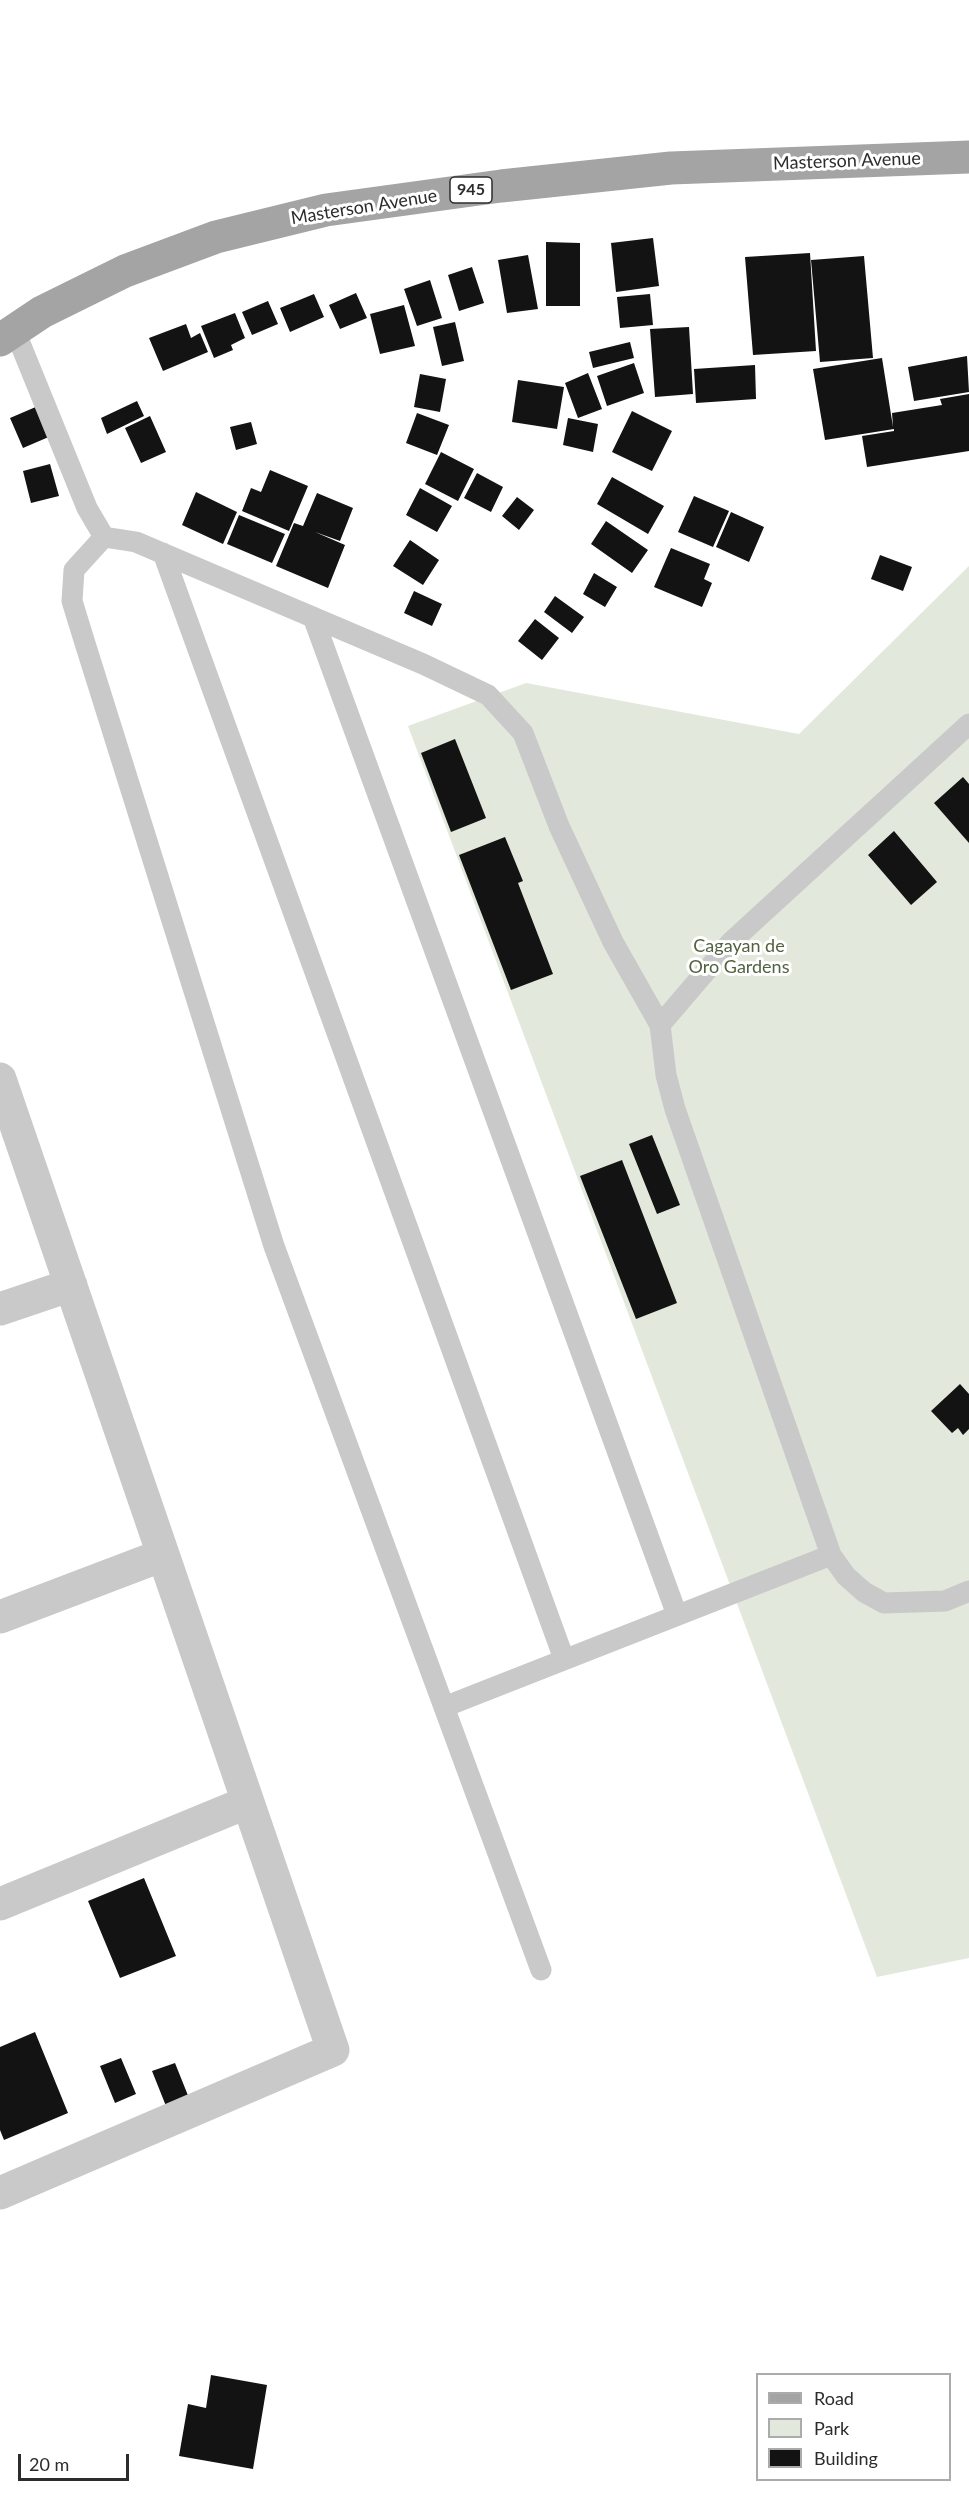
<!DOCTYPE html>
<style>
body{margin:0}
#map{position:relative;width:969px;height:2499px;overflow:hidden;background:#fff;font-family:Lato,sans-serif}
canvas{display:block}
.legend{position:absolute;left:756px;top:2373px;width:195px;height:108px;box-sizing:border-box;background:#fff;border:2px solid #ababab;margin:0;padding:8px 10px;list-style:none;font-size:18px;color:#2c2c2c}
.legend li{display:flex;align-items:center;gap:12px;height:30px}
.legend b{width:30px;border:2px solid #ababab}
.scale{position:absolute;left:18px;top:2454px;width:111px;height:27px;box-sizing:border-box;border:3px solid #2c2c2c;border-top:0;padding-left:8px;font-size:18px;line-height:21px;white-space:nowrap;color:#2c2c2c;-webkit-text-stroke:4px #fff;paint-order:stroke}
</style>
<div id="map">
<canvas width="969" height="2499"></canvas>
<ul class="legend">
<li><b style="height:8px;background:#a4a4a4"></b>Road</li>
<li><b style="height:16px;background:#e2e8db"></b>Park</li>
<li><b style="height:16px;background:#131313"></b>Building</li>
</ul>
<div class="scale">20 m</div>
</div>
<script>
const context = document.querySelector('canvas').getContext('2d');
context.lineJoin = 'round';
function fill(path, color) {
  context.fillStyle = color;
  context.fill(path, 'evenodd');
}
function stroke(path, color, width, dash) {
  context.strokeStyle = color;
  context.lineWidth = width;
  context.lineCap = dash ? 'butt' : 'round';
  context.setLineDash(dash || []);
  context.stroke(path);
}
function drawText(font, color, halo, rows, align = 'center') {
  context.font = font + ' Lato,sans-serif';
  context.lineWidth = 6;
  context.setLineDash([]);
  context.textBaseline = 'middle';
  context.strokeStyle = halo;
  context.fillStyle = color;
  for (const [text, x, y, turn = 0] of rows) {
    context.save();
    context.translate(x, y);
    context.rotate((+turn || 0) * Math.PI / 180);
    context.textAlign = isNaN(turn) ? turn : align;
    if (halo) context.strokeText(text, 0, 0);
    context.fillText(text, 0, 0);
    context.restore();
  }
}
const green = new Path2D(`
 M969 566V1958L877 1977 408 726 526 683 799 734Z`);
const building = new Path2D(`
 M653 238 659 286 616 292 611 243Z
 M546 242 580 243V306H546Z
 M810 253 816 351 753 355 745 257Z
 M528 255 538 309 507 313 498 260Z
 M864 256 873 358 820 362 811 260Z
 M472 267 484 303 459 311 448 275Z
 M430 280 442 318 417 326 404 289Z
 M356 293 367 318 340 329 329 305Z
 M314 294 324 317 290 332 280 308Z
 M650 294 653 325 620 328 617 297Z
 M268 301 278 324 252 335 242 312Z
 M404 305 415 346 380 354 370 314Z
 M235 313 245 338 231 345 233 350 214 358 201 326Z
 M455 322 464 361 442 366 433 327Z
 M186 324 191 338 200 333 208 352 163 371 149 338Z
 M689 327 693 394 655 397 650 329Z
 M630 342 634 358 593 368 589 352Z
 M967 356 969 392 914 401 908 367Z
 M882 358 893 427 892 413 942 405 940 399 969 394V451L867 467 862 436 894 431V429L825 440 813 369Z
 M634 363 644 393 607 406 597 376Z
 M755 365 756 399 696 403 694 369Z
 M588 373 602 409 578 418 565 383Z
 M420 374 446 379 440 412 414 407Z
 M518 380 564 387 557 429 512 422Z
 M137 401 144 416 107 434 101 418Z
 M38 406 51 436 23 448 10 418Z
 M632 411 672 431 652 471 612 452Z
 M417 413 449 425 437 455 406 443Z
 M150 416 166 452 141 463 125 428Z
 M568 418 598 424 593 452 563 445Z
 M251 422 257 444 236 450 230 427Z
 M441 452 474 469 458 501 425 484Z
 M50 464 59 496 31 503 23 471Z
 M270 470 308 486 289 531 242 511 251 488 261 492Z
 M477 473 503 487 491 512 464 498Z
 M612 477 664 506 648 534 597 504Z
 M420 488 452 506 437 532 406 515Z
 M196 492 237 512 223 544 182 525Z
 M317 493 353 508 340 541 315 532 345 545 328 588 276 566 294 523 303 526Z
 M694 496 729 511 713 547 678 532Z
 M517 497 534 510 519 530 502 516Z
 M731 512 764 527 749 562 716 547Z
 M239 515 285 534 272 563 227 544Z
 M606 521 648 550 632 573 591 544Z
 M410 540 439 560 423 585 393 566Z
 M671 548 710 564 704 579 712 583 702 607 654 587Z
 M880 555 912 567 903 591 871 579Z
 M594 573 617 587 605 607 583 594Z
 M414 591 442 604 432 626 404 613Z
 M555 596 584 617 572 633 544 612Z
 M535 619 559 638 542 660 518 641Z
 M455 739 486 818 451 832 421 753Z
 M963 777 969 784V843L934 803Z
 M894 831 937 882 911 905 868 855Z
 M505 837 523 881 518 883 553 974 511 990 459 855Z
 M652 1135 680 1205 657 1214 629 1144Z
 M622 1160 677 1303 636 1319 580 1176Z
 M960 1384 969 1394V1429L963 1435 958 1428 952 1433 931 1411Z
 M144 1878 176 1956 120 1978 88 1901Z
 M35 2032 68 2113 4 2140 0 2130V2047Z
 M121 2058 136 2094 115 2103 100 2066Z
 M175 2063 191 2103 168 2111 152 2071Z
 M211 2375 267 2385 253 2469 179 2456 188 2404 206 2408Z`);
const lane = new Path2D(`
 M15 331 87 508 104 537 136 542 423 664 488 695 523 733 559 826 613 942 660 1025
 M104 537 74 570 72 601 84 640 274 1246 541 1970
 M163 553 564 1659
 M313 617 677 1615
 M969 724 731 942 660 1025 666 1075 675 1109 831 1555 846 1576 864 1592 884 1603 945 1601 969 1591
 M444 1707 831 1555`);
const street = new Path2D(`
 M0 1079 333 2050 0 2193
 M0 1309 71 1285
 M0 1617 163 1555
 M0 1904 248 1802`);
const primary = new Path2D(`
 M0 340 42 312 125 271 216 237 326 210 501 186 671 168 969 157`);
const shields = [
 [471,190,42]
];
const shieldNames = [
 ["945",471,190]
];
const streetNames = [
 ["Masterson Avenue",847,161,-2],
 ["Masterson Avenue",364,207,-9]
];
const parkNames = [
 ["Cagayan de",739,946],
 ["Oro Gardens",739,967]
];
fill(green, '#e2e8db');
fill(building, '#131313');
stroke(lane, '#c9c9c9', 21);
stroke(street, '#c9c9c9', 33);
stroke(primary, '#a4a4a4', 33);
for (const [x, y, w] of shields) {
  const box = new Path2D();
  box.roundRect(x - w / 2, y - 13, w, 26, 4.5);
  context.fillStyle = '#fff';
  context.fill(box);
  stroke(box, '#2c2c2c', 1.5);
}
drawText('bold 16px', '#2c2c2c', null, shieldNames);
drawText('18px', '#2c2c2c', '#fff', streetNames);
drawText('18px', '#50623f', '#fff', parkNames);
</script>
